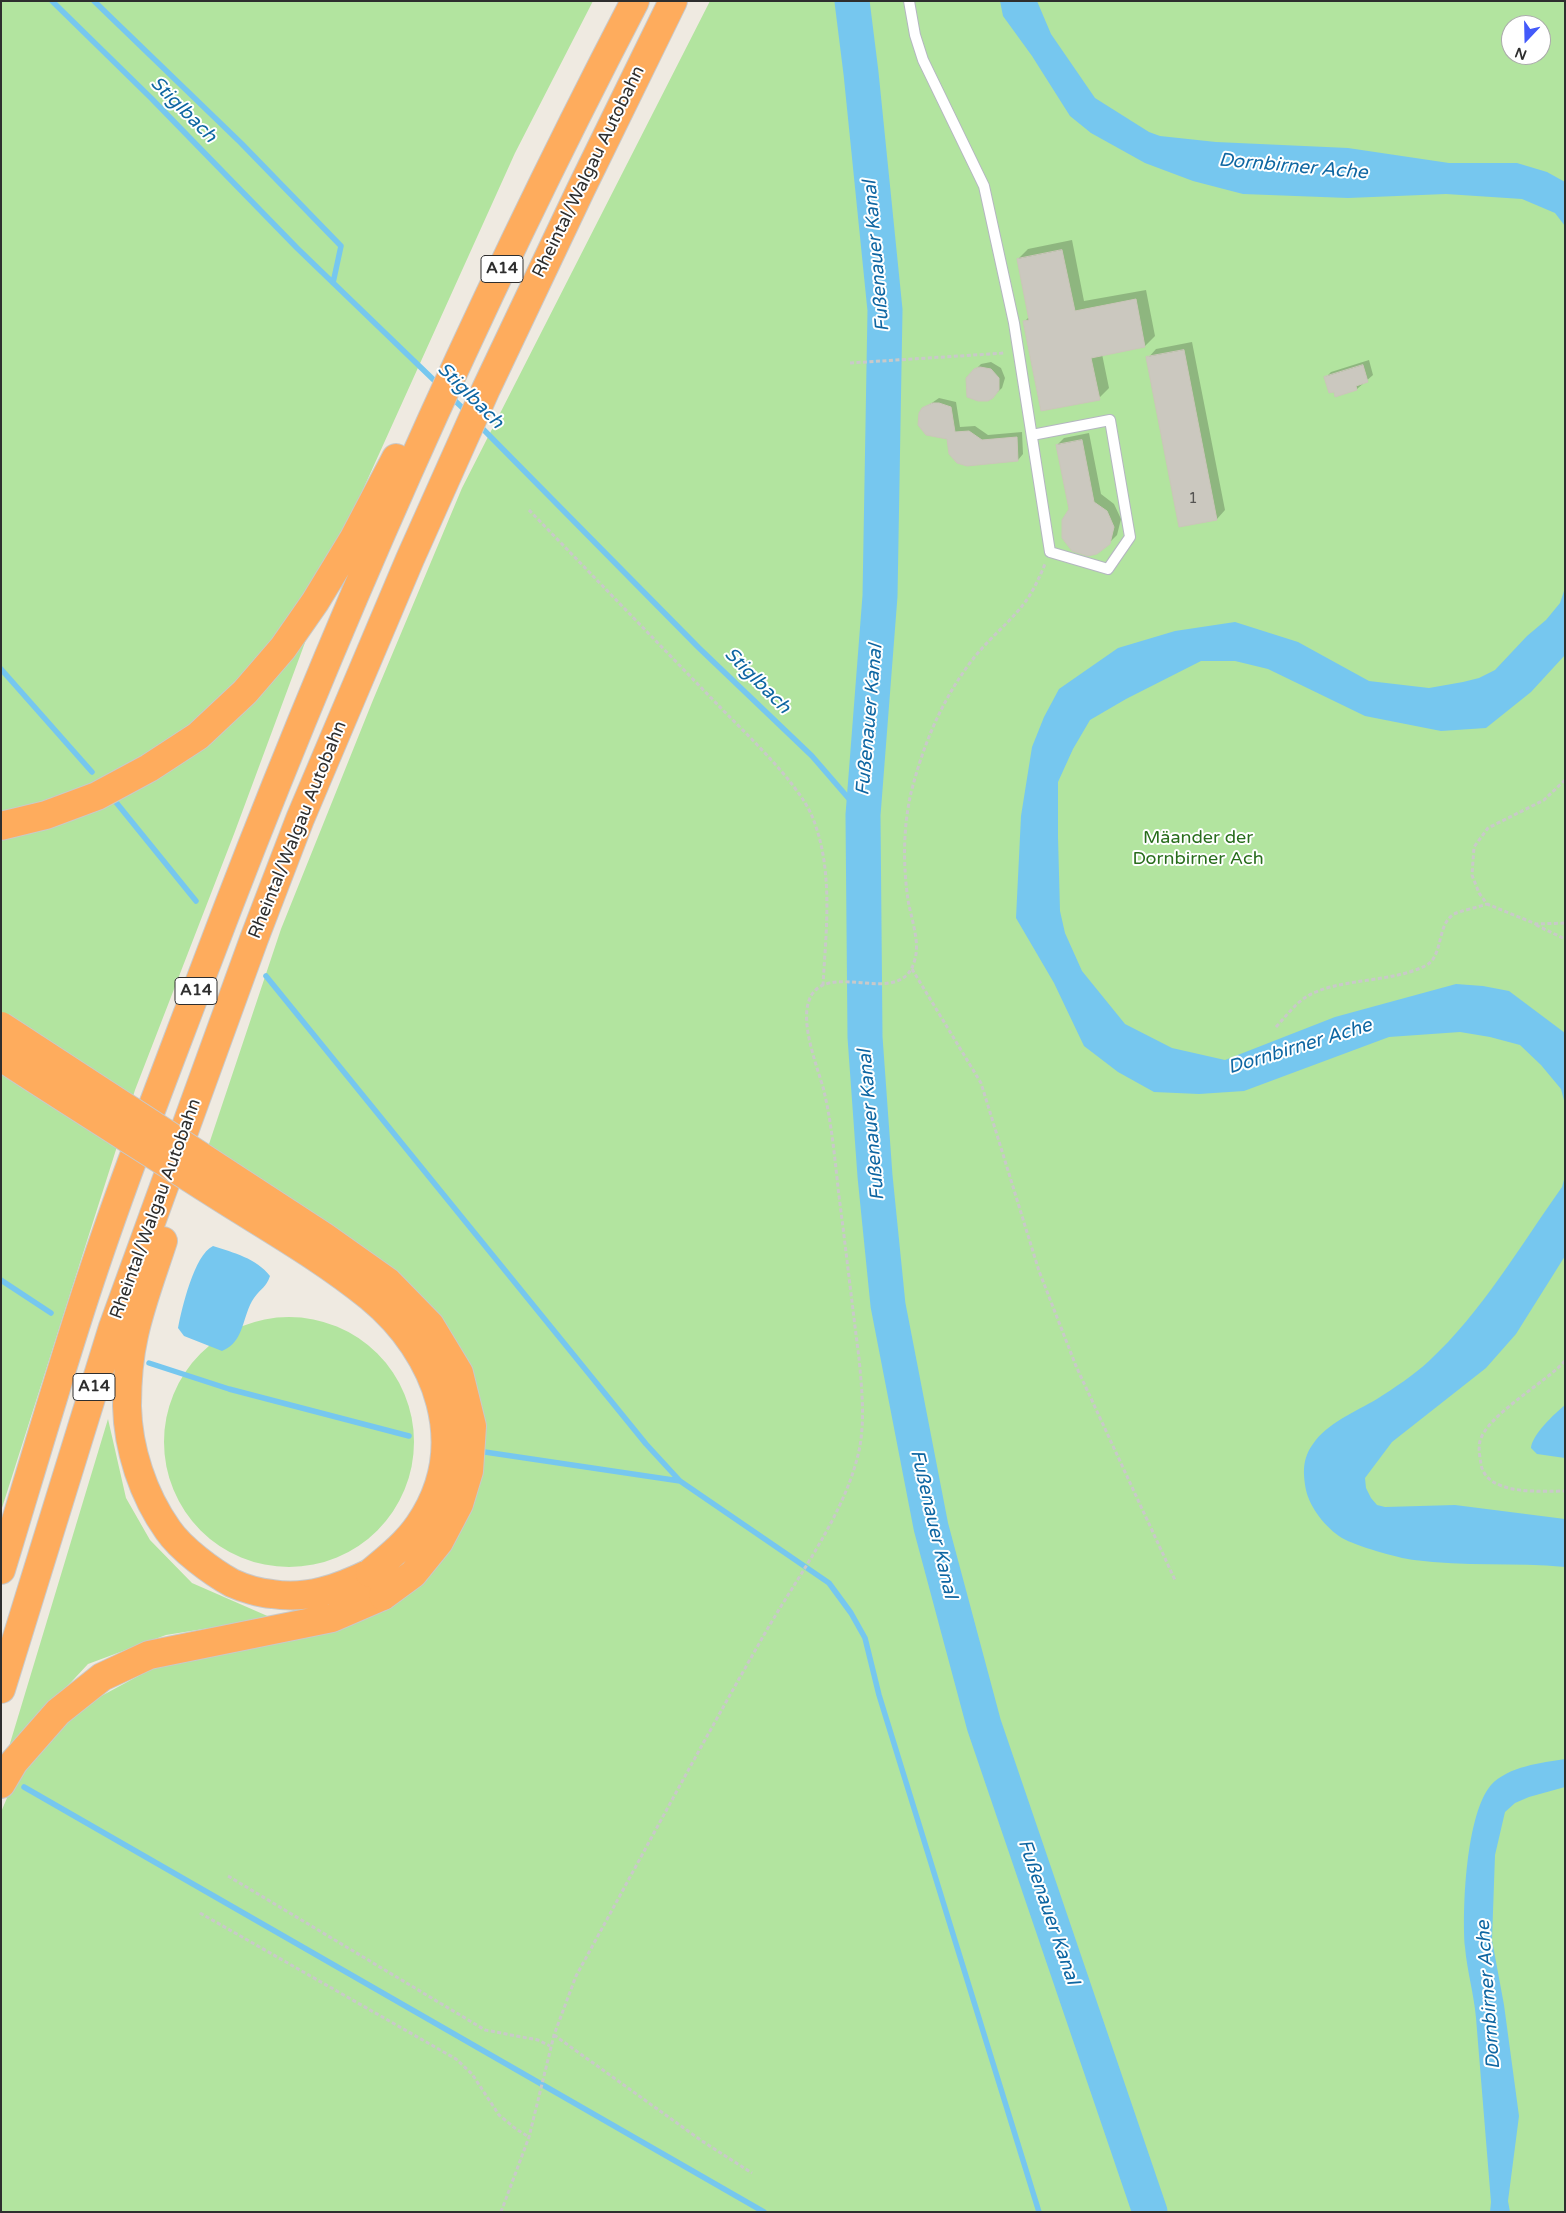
<!DOCTYPE html>
<meta charset="utf-8">
<style>
body{margin:0}
#map{position:relative;width:1566px;height:2213px;overflow:hidden;background:#efeae1;font-family:"Varela Round",sans-serif}
canvas{display:block}
.frame{position:absolute;inset:0;border:2px solid #2e2e2e;pointer-events:none}
.north{position:absolute;left:1501px;top:15px;width:50px;height:50px;box-sizing:border-box;background:#fff;border:1px solid #ababab;border-radius:50%;rotate:201deg;font-size:14px;font-weight:700;line-height:20px;text-align:center;color:#2e2e2e}
.north::after{content:'';display:block;margin:auto;width:18px;height:22px;background:#435afa;clip-path:polygon(50% 0,100% 100%,50% 72%,0 100%)}
</style>
<div id="map">
<canvas width="1566" height="2213"></canvas>
<div class="frame"></div>
<div class="north">N</div>
</div>
<script>
const context = document.querySelector('canvas').getContext('2d');
context.lineJoin = 'round';
function fill(path, color) {
  context.fillStyle = color;
  context.fill(path, 'evenodd');
}
function stroke(path, color, width, dash) {
  context.strokeStyle = color;
  context.lineWidth = width;
  context.lineCap = dash ? 'butt' : 'round';
  context.setLineDash(dash || []);
  context.stroke(path);
}
function drawText(font, color, halo, rows, align = 'center') {
  context.font = font + ' "Varela Round",sans-serif';
  context.lineWidth = 4;
  context.setLineDash([]);
  context.textBaseline = 'middle';
  context.strokeStyle = halo;
  context.fillStyle = color;
  for (const [text, x, y, turn = 0] of rows) {
    context.save();
    context.translate(x, y);
    context.rotate((+turn || 0) * Math.PI / 180);
    context.textAlign = isNaN(turn) ? turn : align;
    if (halo) context.strokeText(text, 0, 0);
    context.fillText(text, 0, 0);
    context.restore();
  }
}
const green = new Path2D(`
 M1 1H593L515 153 356 505 234 834 135 1090 1 1511Z
 M710 1H1565V2212H1V1812L21 1765 68 1714 166 1661 429 1575 458 1537 474 1501 482 1426 208 1147 281 929 373 700 462 488ZM1511 25H1541V55H1511Z
 M164 1442a125 125 0 1 1 250 0a125 125 0 1 1-250 0Z
 M108 1419 126 1498 150 1540 192 1583 272 1618 166 1635 88 1664 8 1750Z`);
const water = new Path2D(`
 M1000 1H1037L1051 34 1095 98 1149 132 1160 136 1216 142 1348 148 1449 163H1517L1547 172 1565 182V226L1555 213 1522 199 1446 194 1348 198 1243 194 1193 181 1145 163 1091 133 1070 116 1032 56 1003 16Z
 M1565 588V655L1531 692 1486 728 1441 731 1365 716 1268 669 1235 661H1201L1126 699 1090 720 1073 749 1058 782V837L1060 911 1065 933 1082 971 1125 1024 1172 1048 1225 1060 1335 1017 1456 984 1483 986 1509 991 1565 1033V1104L1561 1089 1541 1065 1520 1045 1490 1037 1460 1032 1389 1037 1244 1091 1199 1094 1154 1092 1118 1072 1084 1046 1054 983 1016 918 1021 816 1032 747 1044 717 1059 689 1118 648 1175 631 1235 622 1298 642 1369 681 1429 688 1463 682 1479 678 1495 670 1527 636 1546 620 1560 603Z
 M1565 1176V1256L1516 1334 1486 1368 1392 1442 1365 1478 1366 1488 1371 1498 1377 1505 1385 1507 1455 1505 1565 1519V1567C1515 1562 1464 1567 1414 1560 1397 1558 1356 1546 1342 1538 1326 1528 1310 1508 1306 1490 1303 1473 1302 1459 1313 1444 1327 1423 1355 1412 1377 1399 1394 1388 1414 1375 1429 1361 1482 1312 1520 1246 1562 1187Z
 M213 1246C234 1253 256 1258 270 1276 266 1288 261 1288 254 1298 242 1315 245 1342 222 1351L184 1336 178 1328C182 1308 194 1255 213 1246Z
 M1565 1405V1458L1537 1454 1531 1448C1532 1435 1554 1414 1565 1405Z
 M1565 1759V1787L1529 1797 1515 1803 1505 1812 1495 1855 1492 1940 1504 2005 1519 2116 1508 2201 1510 2212H1490L1491 2202C1486 2141 1481 2079 1476 2018 1474 1994 1467 1971 1465 1947 1462 1909 1466 1814 1491 1785 1509 1766 1541 1763 1565 1759Z`);
const shadow = new Path2D(`
 M1072 240 1084 301 1146 290 1155 336 1145 346 1102 354 1109 388 1099 398 1024 322 1030 316 1018 259 1028 249Z
 M1192 342 1225 510 1217 519 1180 526 1148 358 1156 349Z
 M1369 360 1373 375 1357 389 1326 377 1331 372Z
 M991 362 1001 368 1005 378 1002 388 992 397 975 370 981 364Z
 M939 398 956 402 960 427 975 426 988 435 1022 432 1023 454 1018 460 948 438 923 409Z
 M1089 433 1101 494 1114 504 1121 519 1117 535 1109 543 1070 509 1057 445 1064 438Z`);
const stream = new Path2D(`
 M52 1 151 98 297 248 439 385
 M94 1 241 143 341 246 333 283
 M451 397 468 413
 M479 425 699 648 812 756 863 815
 M1 669 92 772
 M115 801 196 901
 M266 976 646 1444 680 1481 829 1583 851 1613 865 1638 879 1695 1039 2212
 M1 1280 51 1313
 M149 1363 229 1389 409 1436
 M478 1451 680 1481
 M24 1787 764 2212`);
const river = new Path2D(`
 M852 1 861 73 885 310 880 596 863 815 865 1037 875 1176 888 1305 931 1527 984 1725 1150 2212`);
const building = new Path2D(`
 M1062 250 1075 311 1136 299 1145 347 1091 358 1100 400 1041 411 1023 321 1029 320 1017 259Z
 M1184 350 1217 520 1179 527 1146 357Z
 M1363 365 1368 382 1356 386 1357 390 1335 397 1334 392 1329 393 1324 377Z
 M980 367 991 369 999 378V390L993 398 988 401H978L967 397 966 378 974 369Z
 M933 403H939L951 407 955 432 969 431 982 440 1017 437 1018 461 967 466 957 463 949 454 947 439 926 435 918 425 919 413 922 408Z
 M1082 440 1094 502 1107 511 1114 527 1110 544 1097 554 1088 556 1072 551 1062 538V520L1069 509 1056 445Z`);
const path = new Path2D(`
 M850 363 1005 353
 M529 510C592 575 654 639 717 704 744 732 797 781 812 816 834 869 826 930 823 985
 M1565 780 1544 800 1488 828 1474 847 1472 875 1479 893 1487 904 1536 924 1565 923
 M1536 925 1565 939
 M912 969 981 1083 1039 1271 1076 1366 1175 1580
 M1276 1027C1286 1016 1294 1005 1306 997 1336 978 1391 983 1425 966 1444 957 1436 925 1454 914 1460 911 1479 907 1487 904
 M1565 1361C1545 1383 1487 1415 1480 1441 1478 1449 1480 1457 1481 1464 1486 1496 1542 1491 1565 1491
 M228 1876 485 2030 538 2040 550 2046
 M200 1913 456 2059 472 2074 499 2115 516 2129 529 2137
 M554 2035 702 2141 752 2173
 M501 2212 529 2137 554 2035 576 1976C637 1865 697 1752 760 1642 792 1584 840 1523 857 1459 866 1426 862 1392 859 1358 852 1304 846 1250 839 1196 835 1161 832 1125 824 1091 817 1065 798 1020 811 996 831 960 903 1010 915 959 920 941 911 918 908 900 903 865 903 828 911 793 923 745 942 699 973 659 986 642 1003 628 1017 612 1030 598 1038 581 1045 564`);
const lane = new Path2D(`
 M909 1 915 35 923 60 984 186 1014 323 1050 552 1108 569 1130 537 1110 420 1032 435`);
const highway = new Path2D(`
 M1 826 46 815 97 796 149 768 198 736 245 692 283 648 315 602 354 538 396 458
 M163 1241C153 1272 141 1303 134 1335 129 1357 127 1384 127 1406 128 1449 143 1495 168 1530 181 1549 212 1572 232 1583 243 1588 260 1593 272 1594 307 1600 339 1588 370 1573
 M1 1570C29 1478 56 1385 86 1293 121 1186 163 1079 203 973 328 641 471 316 635 1
 M1 1689 113 1327 254 939 300 819 410 559 486 389 581 189 673 1
 M1 1784 14 1762 58 1712 102 1677 149 1655 332 1618 383 1596`);
const highwayBridge = new Path2D(`
 M1 1026 323 1236 388 1282 430 1325 459 1373 472 1426 469 1471 459 1504 439 1542 413 1574 383 1596
 M1 1057C71 1103 142 1147 212 1192 265 1226 321 1257 370 1297 438 1353 473 1446 419 1525 406 1544 388 1558 370 1573`);
const numberNames = [
 ["1",1193,499]
];
const shields = [
 [502,269,42],
 [196,991,42],
 [94,1387,42]
];
const shieldNames = [
 ["A14",502,269],
 ["A14",196,991],
 ["A14",94,1387]
];
const streetNames = [
 ["Rheintal/Walgau Autobahn",589,172,-64],
 ["Rheintal/Walgau Autobahn",298,830,-68],
 ["Rheintal/Walgau Autobahn",156,1209,-70]
];
const parkNames = [
 ["Mäander der",1198,838],
 ["Dornbirner Ach",1198,859]
];
const waterNames = [
 ["Stiglbach",183,110,45],
 ["Dornbirner Ache",1293,167,5],
 ["Fußenauer Kanal",877,256,-95],
 ["Stiglbach",470,396,45],
 ["Stiglbach",757,681,45],
 ["Fußenauer Kanal",870,720,-85],
 ["Dornbirner Ache",1300,1047,-17],
 ["Fußenauer Kanal",872,1125,-95],
 ["Fußenauer Kanal",933,1524,77],
 ["Fußenauer Kanal",1048,1912,71],
 ["Dornbirner Ache",1489,1995,-94]
];
fill(green, '#b2e49f');
fill(water, '#76c7ef');
fill(shadow, '#0003');
stroke(stream, '#76c7ef', 5.5);
stroke(river, '#76c7ef', 35);
fill(building, '#cbc8bf');
stroke(building, '#cbc6ba', 1);
stroke(lane, '#b4b6c1', 12);
stroke(highway, '#c9c9c9', 30);
stroke(path, '#c9c9c9', 3, [4, 2.5]);
stroke(lane, '#fff', 10);
stroke(highway, '#feac5d', 28);
stroke(highwayBridge, '#c9c9c9', 30, []);
stroke(highwayBridge, '#feac5d', 28);
drawText('15px', '#555452', null, numberNames);
for (const [x, y, w] of shields) {
  const box = new Path2D();
  box.roundRect(x - w / 2, y - 13.5, w, 27, 4);
  context.fillStyle = '#fff';
  context.fill(box);
  stroke(box, '#2e2e2e', 1);
}
drawText('bold 16px', '#2e2e2e', null, shieldNames);
drawText('18px', '#2e2e2e', '#fff', streetNames);
drawText('18px', '#286d1c', '#fff', parkNames);
drawText('italic 19px', '#0e66a2', '#fff', waterNames);
</script>
